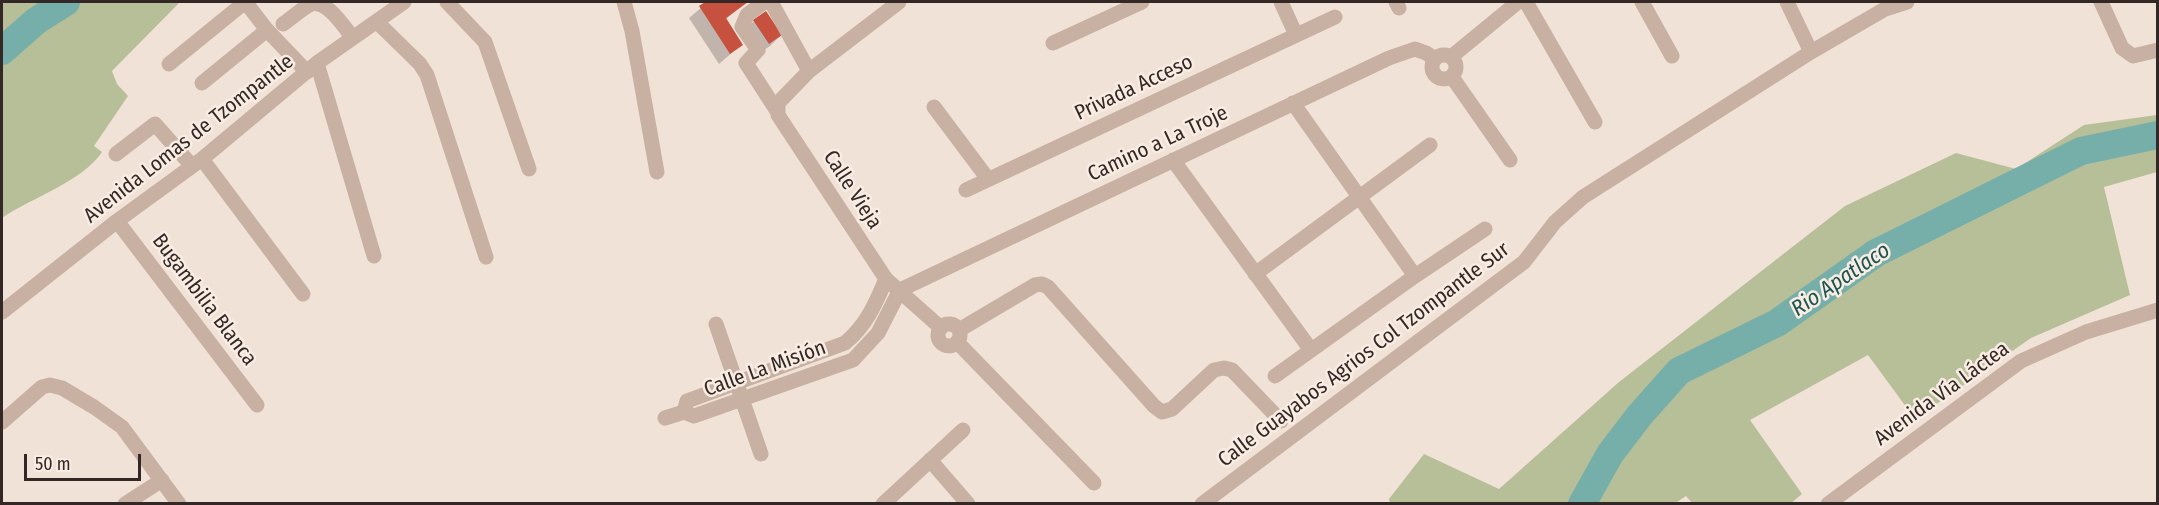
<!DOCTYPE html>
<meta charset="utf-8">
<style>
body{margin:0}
#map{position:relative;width:2159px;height:505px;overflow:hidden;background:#f1e2d7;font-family:"Fira Sans Condensed",sans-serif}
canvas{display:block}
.frame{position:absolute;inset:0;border:3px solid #332825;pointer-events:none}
.scale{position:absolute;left:24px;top:454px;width:117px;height:27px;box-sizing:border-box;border:3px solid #332825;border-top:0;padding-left:8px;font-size:18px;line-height:21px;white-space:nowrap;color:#332825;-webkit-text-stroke:4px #f9ece3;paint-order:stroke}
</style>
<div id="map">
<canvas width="2159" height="505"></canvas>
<div class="frame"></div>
<div class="scale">50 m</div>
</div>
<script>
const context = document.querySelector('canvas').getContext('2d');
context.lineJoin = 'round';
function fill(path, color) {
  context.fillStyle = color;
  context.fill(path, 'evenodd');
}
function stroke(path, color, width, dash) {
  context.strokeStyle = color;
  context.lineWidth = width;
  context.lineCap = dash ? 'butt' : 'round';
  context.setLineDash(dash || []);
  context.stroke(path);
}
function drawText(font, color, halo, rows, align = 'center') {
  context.font = font + ' "Fira Sans Condensed",sans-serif';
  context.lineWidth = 5;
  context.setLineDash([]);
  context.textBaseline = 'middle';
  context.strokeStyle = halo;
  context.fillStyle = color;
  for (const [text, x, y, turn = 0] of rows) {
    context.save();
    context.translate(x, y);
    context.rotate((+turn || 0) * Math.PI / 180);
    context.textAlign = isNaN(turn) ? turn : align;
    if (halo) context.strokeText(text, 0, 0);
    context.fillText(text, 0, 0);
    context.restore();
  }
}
const green = new Path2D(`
 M2 2H180L112 71 117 84 128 96 94 146 102 152C83 181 31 198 2 218Z
 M2157 115V172L2104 187 2130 295 2031 338 1915 419 1868 355 1750 420 1802 494 1791 503H1692L1686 496 1674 504 1390 503 1389 499 1424 454 1499 489 1619 382 1845 206 1956 153 2016 169 2084 125Z`);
const shadow = new Path2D(`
 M708 2H746L725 20 741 45 719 64 689 18Z
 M754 21 781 35 770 46 758 54 743 32Z`);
const river = new Path2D(`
 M2 51 36 21 66 2
 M1582 504 1610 454 1639 416 1679 371 1777 323 1876 253 2081 151 2158 135`);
const building = new Path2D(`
 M705 2H748L726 18 743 45 730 54 699 6Z
 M766 11 782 35 769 44 753 20Z`);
const minor = new Path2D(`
 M447 2 485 42 529 169
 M624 2 632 31 657 172
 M764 2 747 15 742 27 758 50 746 63 777 111
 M771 2 809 71
 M899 2 809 71 778 103V115L886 279 941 328
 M1281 2 1296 35
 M1396 2 1399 8
 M1526 2 1595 122
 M1642 2 1672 56
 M1787 2 1811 52
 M2101 2 2122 48 2133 56 2158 50
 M377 22 420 64 427 75 486 257
 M283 24C292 18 301 9 311 4 328 0 344 27 353 38
 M1053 43 1142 2
 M1432 67a12 12 0 1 1 24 0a12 12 0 1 1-24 0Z
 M1451 57 1518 2
 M317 63 374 256
 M169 64 239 7 245 4 250 8 267 30 307 72
 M1452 77 1510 160
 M202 83 267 30
 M1293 103 1415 276
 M934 107 988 179
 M116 154 155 124 192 166
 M202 159 303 294
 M1173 160 1311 350
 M966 190 1335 17
 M117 221 257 405
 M1255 274 1430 145
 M900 290 1389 58 1415 49 1426 53 1435 59
 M2 312 117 221 202 159 317 63 404 2
 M716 324 761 454
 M938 335a11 11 0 1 1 22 0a11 11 0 1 1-22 0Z
 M959 330 1035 285 1042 284 1048 287 1154 406 1162 412 1172 409 1214 370 1224 368 1232 370 1281 421
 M957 342 1094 483
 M1275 376 1415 276 1485 229
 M684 412 694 416 853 360 878 333 900 290
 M684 412 687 401 845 343C866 326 876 303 886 279
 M665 418 684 412
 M2 422 42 387 50 385 62 388 94 407 122 427 179 504
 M930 460 968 504
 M125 504 162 480
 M883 504 963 430
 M1202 504 1524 262 1555 222 1583 197 1811 52 1885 9 1907 2
 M1828 504 2021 361 2086 332 2158 310`);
const streetNames = [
 ["Privada Acceso",1134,88,-25],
 ["Avenida Lomas de Tzompantle",189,139,-38],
 ["Camino a La Troje",1158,144,-25],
 ["Calle Vieja",852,190,57],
 ["Bugambilia Blanca",204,300,53],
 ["Calle Guayabos Agrios Col Tzompantle Sur",1364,355,-37],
 ["Calle La Misión",765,369,-20],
 ["Avenida Vía Láctea",1942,394,-36]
];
const waterNames = [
 ["Rio Apatlaco",1841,280,-34]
];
fill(green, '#b6bf97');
fill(shadow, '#0003');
stroke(river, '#76aeaa', 28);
fill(building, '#c6513f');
stroke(minor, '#c8b0a3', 15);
drawText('21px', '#332825', '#f9ece3', streetNames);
drawText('italic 22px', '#1b5552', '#f9ece3', waterNames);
</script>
